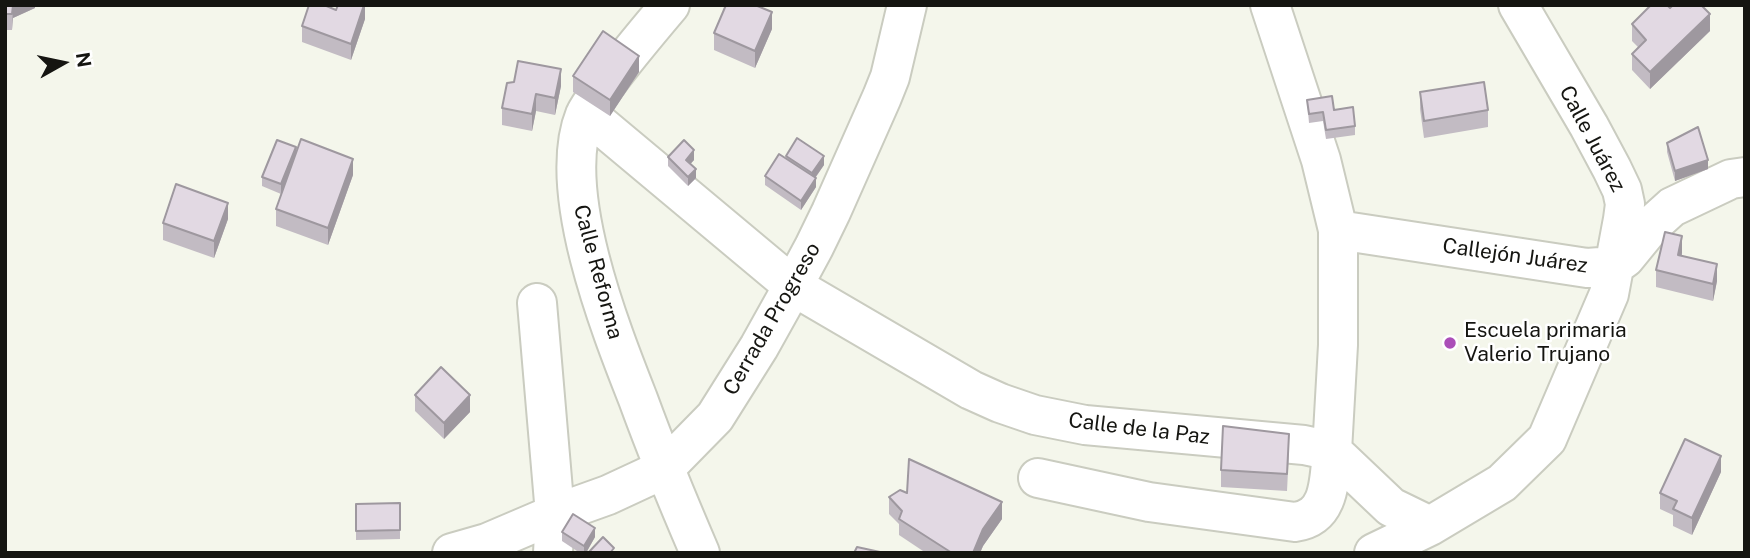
<!DOCTYPE html>
<meta charset="utf-8">
<style>
body{margin:0}
#map{position:relative;width:1750px;height:558px;overflow:hidden;background:#f4f6eb;font-family:"Public Sans",sans-serif}
canvas{display:block}
.frame{position:absolute;inset:0;border:7px solid #151511;pointer-events:none}
.north{position:absolute;left:28px;top:28px;width:70px;height:70px;-webkit-text-stroke:5px #fff;paint-order:stroke;rotate:81deg;font-size:19px;font-weight:700;line-height:28px;text-align:center;color:#151511}
.north::after{content:'';display:block;margin:auto;width:24px;height:32px;background:#151511;clip-path:polygon(50% 0,100% 100%,50% 72%,0 100%)}
</style>
<div id="map">
<canvas width="1750" height="558"></canvas>
<div class="frame"></div>
<div class="north">N</div>
</div>
<script>
const context = document.querySelector('canvas').getContext('2d');
context.lineJoin = 'round';
function stroke(path, color, width, dash) {
  context.strokeStyle = color;
  context.lineWidth = width;
  context.lineCap = dash ? 'butt' : 'round';
  context.setLineDash(dash || []);
  context.stroke(path);
}
function fill(path, color) {
  context.fillStyle = color;
  context.fill(path, 'evenodd');
}
function drawText(font, color, halo, rows, align = 'center') {
  context.font = font + ' "Public Sans",sans-serif';
  context.lineWidth = 5;
  context.setLineDash([]);
  context.textBaseline = 'middle';
  context.strokeStyle = halo;
  context.fillStyle = color;
  for (const [text, x, y, turn = 0] of rows) {
    context.save();
    context.translate(x, y);
    context.rotate((+turn || 0) * Math.PI / 180);
    context.textAlign = isNaN(turn) ? turn : align;
    if (halo) context.strokeText(text, 0, 0);
    context.fillText(text, 0, 0);
    context.restore();
  }
}
const minor = new Path2D(`
 M670 5C648 31 626 57 606 84 599 94 590 104 585 115 555 189 610 328 638 399 657 451 678 502 700 553
 M586 113 793 286 971 390 1000 403 1035 415 1085 425 1304 445 1332 451 1338 345V230L1321 160 1270 5
 M1338 230 1587 268 1614 266 1625 258 1652 225 1672 207 1731 179 1745 177
 M1332 451 1391 507 1430 526
 M1038 478 1149 502 1295 522C1331 517 1329 480 1332 451
 M452 553 487 543 555 514 537 303
 M553 553 555 514 608 495 664 469 715 417 759 347 793 286 814 247 831 212 882 97 890 77 907 5
 M1374 553 1430 526 1502 483 1547 439 1609 294 1623 219 1625 204 1622 190 1612 169 1589 126 1518 5`);
const wall = new Path2D(`
 M5 5H35V8L13 18 12 30H5Z
 M328 5V7L336 10 365 5V19L351 60 302 42V26Z
 M1632 24 1710 31 1650 89 1632 70V54L1638 47 1632 41Z
 M772 29 755 68 714 50V33Z
 M639 72 610 116 573 92V76Z
 M507 83 561 86 555 115 536 111 532 131 502 125V108Z
 M1420 92 1488 110V127L1424 138 1420 109Z
 M1307 100 1334 110 1355 126V135L1326 139 1323 121 1309 123Z
 M1667 143 1708 169 1675 181 1667 152Z
 M296 154 353 175 328 245 276 226V209L287 178 281 194 262 186V177Z
 M786 156 824 165 816 177V187L801 210 765 185V176L786 158Z
 M668 157 694 160 690 164 696 178 688 186 668 166Z
 M228 219 214 258 163 240V223Z
 M1682 253V256L1717 281 1713 301 1656 287V270Z
 M415 395 470 412 444 439 415 411Z
 M1289 451 1287 491 1221 487V470Z
 M1721 472 1692 535 1673 526V515L1660 509V493Z
 M907 493 1002 519 983 546 980 553H926L899 535V524L889 514V497Z
 M400 503V539L356 540V504Z
 M562 532 595 537 586 553H580L562 541Z`);
const shadedWall = new Path2D(`
 M13 5H35V8L13 18 12 30Z
 M364 5H365V19L351 60V44Z
 M772 12V29L755 68V51Z
 M1710 14V31L1650 89V72Z
 M639 56V72L610 116V100Z
 M561 69V86L555 115V98Z
 M536 94V111L532 131V114Z
 M296 147V156L281 194V184Z
 M694 150V160L686 169V160Z
 M824 156V165L812 182V173Z
 M353 159V175L328 245V228Z
 M1708 160V169L1675 181V171Z
 M696 169V178L688 186V177Z
 M816 178V187L801 210V201Z
 M228 203V219L214 258V241Z
 M1682 236V253L1678 272V255Z
 M1717 264V281L1713 301V284Z
 M470 395V412L444 439V423Z
 M1721 456V472L1692 535V518Z
 M1002 502V519L983 546 980 553H973L983 529Z
 M595 528V537L586 553H584V546Z`);
const building = new Path2D(`
 M5 5H13L12 14H5Z
 M309 5H324L336 10 338 5H364L351 44 302 26Z
 M726 5H755L772 12 755 51 714 33Z
 M1651 5H1667L1670 8 1673 5H1701L1710 14 1650 72 1632 54 1646 40 1632 24Z
 M603 31 639 56 610 100 573 76Z
 M518 61 561 69 555 98 536 94 532 114 502 108 507 83 514 82Z
 M1484 82 1488 110 1424 121 1420 92Z
 M1332 96 1334 110 1353 107 1355 126 1326 130 1323 112 1309 114 1307 100Z
 M1698 127 1708 160 1675 171 1667 143Z
 M797 138 824 156 812 173 786 156Z
 M301 139 353 159 328 228 276 209Z
 M277 140 296 147 281 184 262 177Z
 M684 140 694 150 686 160 696 169 688 177 668 157Z
 M779 154 816 178 801 201 765 176Z
 M176 184 228 203 214 241 163 223Z
 M1665 232 1682 236 1678 255 1717 264 1713 284 1656 270Z
 M441 367 470 395 444 423 415 395Z
 M1223 426 1289 434 1287 474 1221 470Z
 M1685 439 1721 456 1692 518 1673 509 1677 501 1660 493Z
 M909 459 1002 502 983 529 973 553H952L899 519 902 511 889 497 900 490 907 493Z
 M400 503V530L356 531V504Z
 M573 514 595 528 584 546 562 532Z
 M603 537 614 548 610 553H588Z
 M857 547 880 552 854 553Z`);
const markers = [
 [1450,343,7,"#ab4eb8"]
];
const streetNames = [
 ["Calle Juárez",1592,139,62],
 ["Callejón Juárez",1515,256,8],
 ["Calle Reforma",598,272,75],
 ["Cerrada Progreso",772,319,-60],
 ["Calle de la Paz",1139,429,7]
];
const poiNames = [
 ["Escuela primaria",1464,331],
 ["Valerio Trujano",1464,355]
];
stroke(minor, '#caccc0', 42);
stroke(minor, '#fff', 38);
fill(wall, '#c2bbc3');
fill(shadedWall, '#9e989f');
fill(building, '#e2d9e3');
stroke(building, '#9e989f', 2);
for (const [x, y, r, color] of markers) {
  const dot = new Path2D();
  dot.arc(x, y, r, 0, 2 * Math.PI);
  context.fillStyle = color;
  context.fill(dot);
  stroke(dot, '#fff', 2.5);
}
drawText('21px', '#151511', '#fff', streetNames);
drawText('21px', '#151511', '#fff', poiNames, 'left');
</script>
